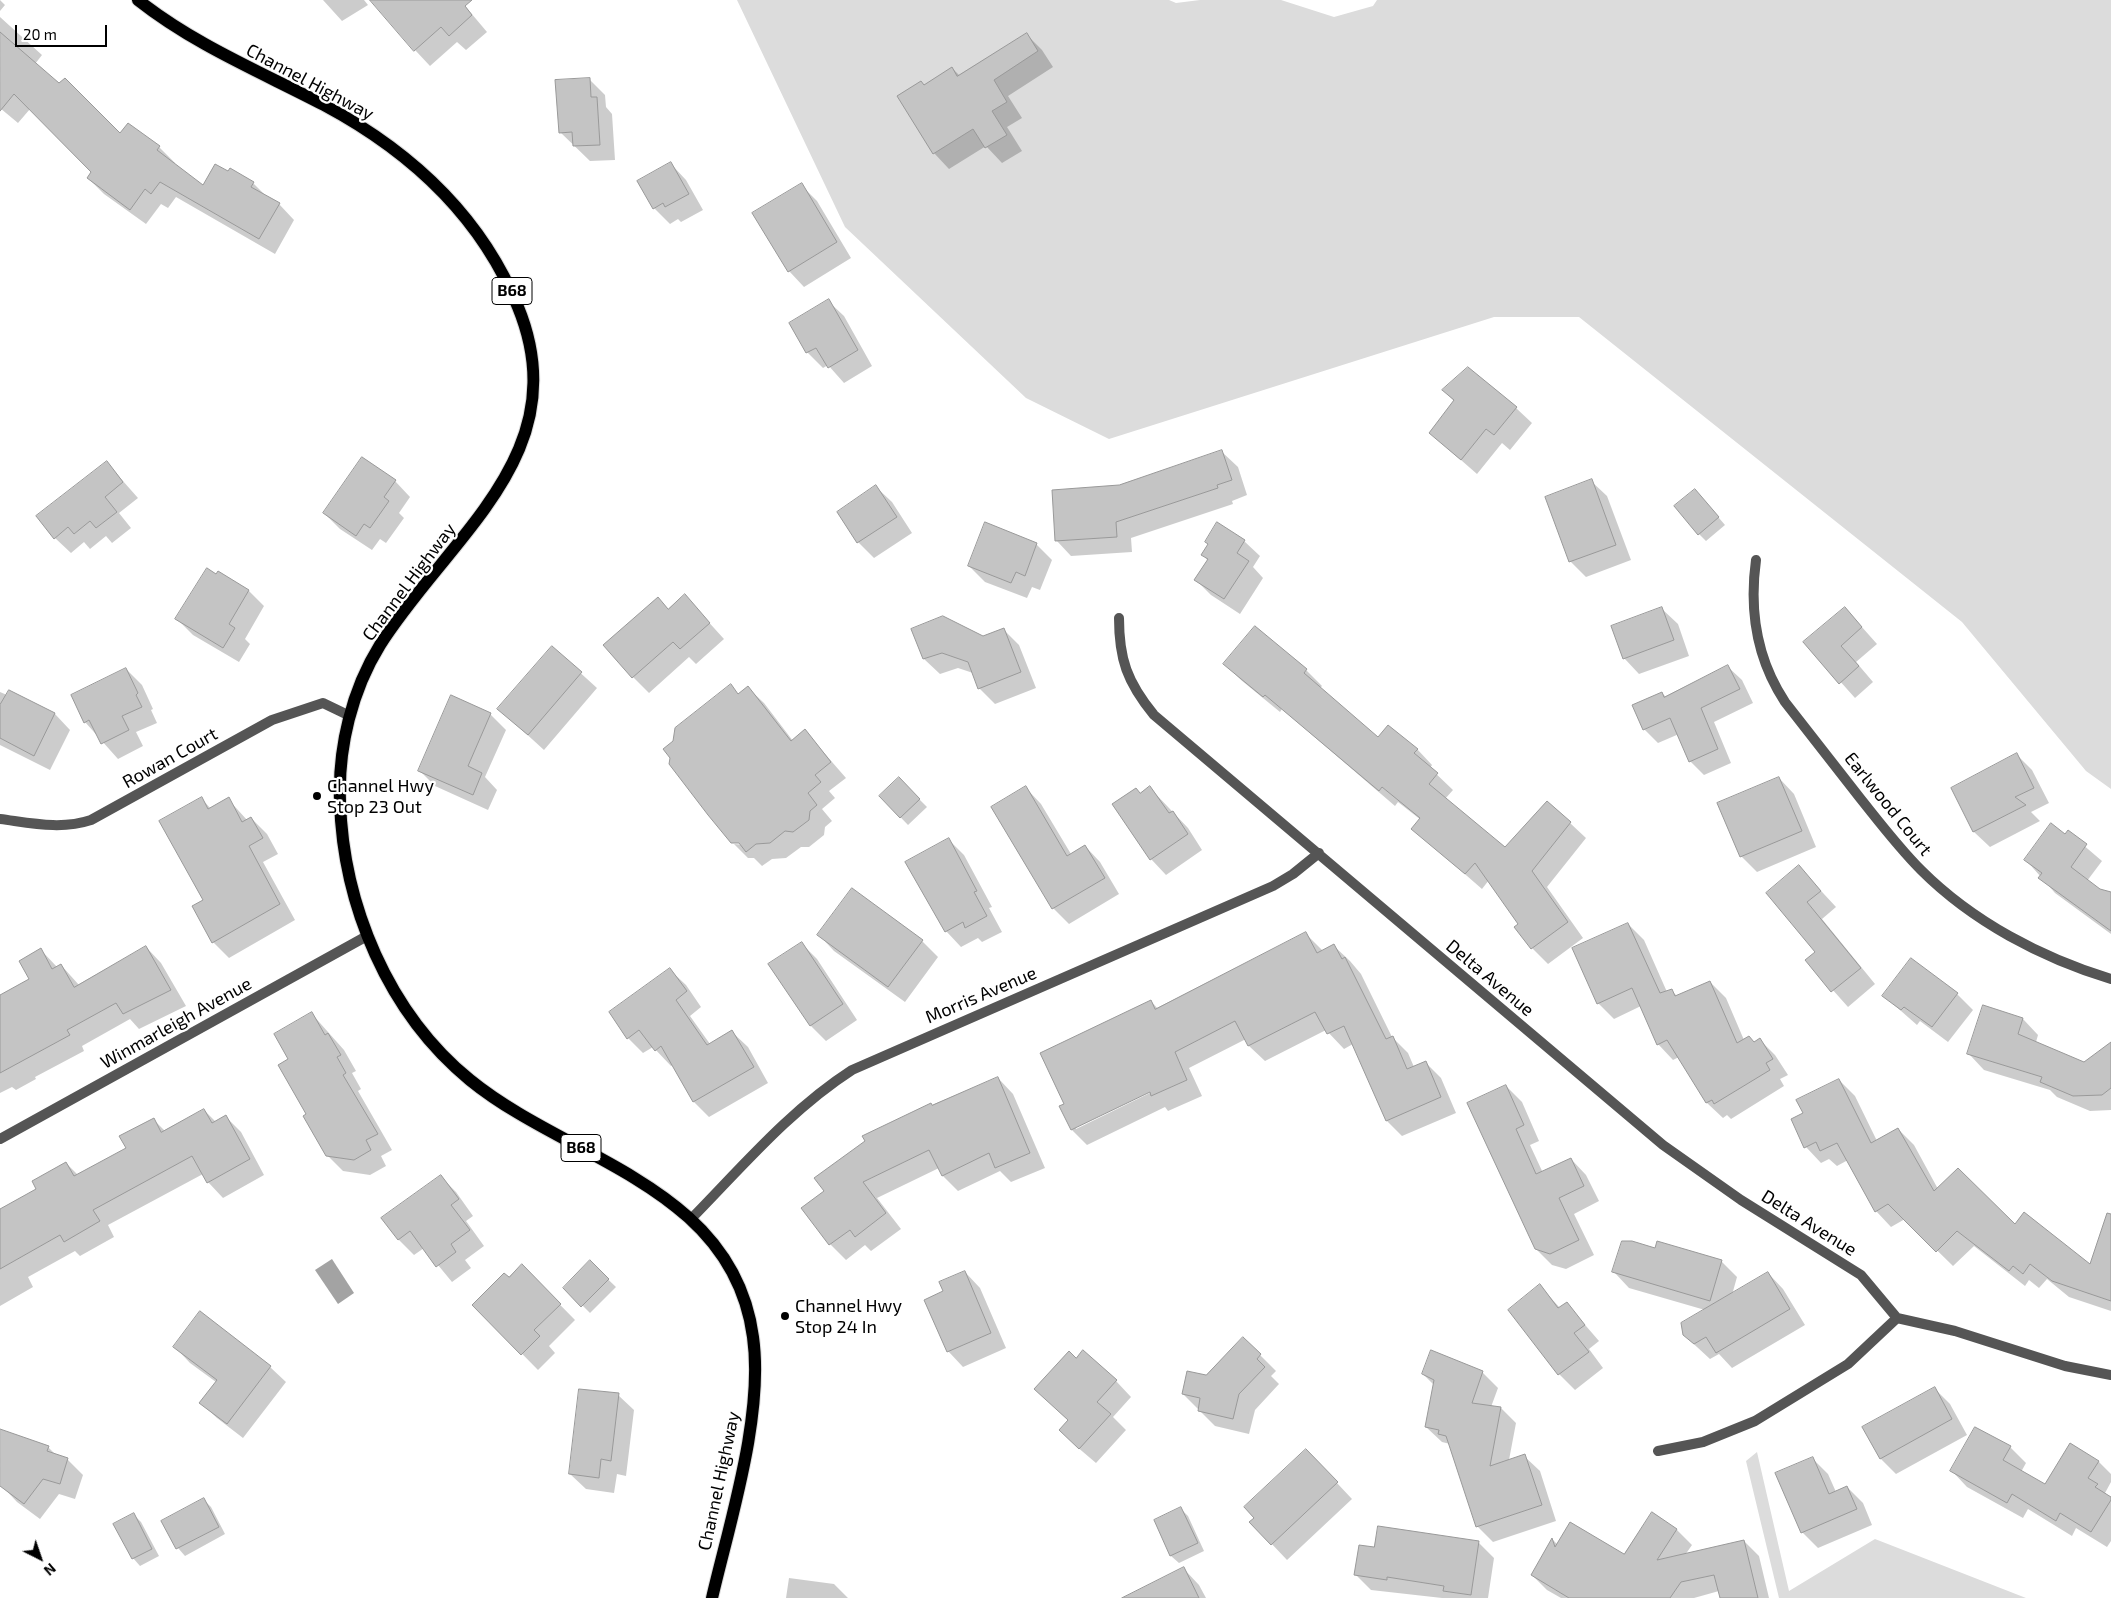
<!DOCTYPE html>
<style>
body{margin:0}
#map{position:relative;width:2111px;height:1598px;overflow:hidden;background:#fff;font-family:"Exo 2",sans-serif}
canvas{display:block}
.north{position:absolute;left:15px;top:1533px;width:50px;height:50px;-webkit-text-stroke:4px #fff;paint-order:stroke;rotate:139deg;font-size:14px;font-weight:700;line-height:20px;text-align:center;color:#000}
.north::after{content:'';display:block;margin:auto;width:18px;height:22px;background:#000;clip-path:polygon(50% 0,100% 100%,50% 72%,0 100%)}
.scale{position:absolute;left:15px;top:25px;width:92px;height:22px;box-sizing:border-box;border:2px solid #000;border-top:0;padding-left:6px;font-size:15px;line-height:18px;white-space:nowrap;color:#000;-webkit-text-stroke:4px #fff;paint-order:stroke}
</style>
<div id="map">
<canvas width="2111" height="1598"></canvas>
<div class="north">N</div>
<div class="scale">20 m</div>
</div>
<script>
const context = document.querySelector('canvas').getContext('2d');
context.lineJoin = 'round';
function fill(path, color) {
  context.fillStyle = color;
  context.fill(path, 'evenodd');
}
function stroke(path, color, width, dash) {
  context.strokeStyle = color;
  context.lineWidth = width;
  context.lineCap = dash ? 'butt' : 'round';
  context.setLineDash(dash || []);
  context.stroke(path);
}
function drawText(font, color, halo, rows, align = 'center') {
  context.font = font + ' "Exo 2",sans-serif';
  context.lineWidth = 4.5;
  context.setLineDash([]);
  context.textBaseline = 'middle';
  context.strokeStyle = halo;
  context.fillStyle = color;
  for (const [text, x, y, turn = 0] of rows) {
    context.save();
    context.translate(x, y);
    context.rotate((+turn || 0) * Math.PI / 180);
    context.textAlign = isNaN(turn) ? turn : align;
    if (halo) context.strokeText(text, 0, 0);
    context.fillText(text, 0, 0);
    context.restore();
  }
}
const green = new Path2D(`
 M737 0H1169L1176 3 1200 0H1281L1334 17 1373 6 1377 0H2111V789L2086 771 1962 622 1579 317H1494L1109 439 1026 398 845 227Z
 M1757 1452 1789 1591 1875 1539 2026 1598H1779L1746 1461Z`);
const water = new Path2D(`
 M332 1259 354 1293 338 1304 315 1270Z`);
const shadow = new Path2D(`
 M0 0 5 5 0 11Z
 M323 0H364L368 5 342 21Z
 M408 0H460L487 32 466 50 457 42 430 66 415 50Z
 M0 17 42 55 35 64 120 135 128 124 159 147 175 163 173 165 203 187 253 183 269 199 279 204 294 220 275 254 176 197 168 208 161 204 146 224 104 194 88 178 93 172 30 109 18 123 0 108Z
 M1026 34 1042 50 1053 67 1008 96 1022 118 1007 127 1022 151 1002 163 986 146 949 169 934 153 924 86 952 68 960 76Z
 M589 79 605 95 606 107 612 114 615 160 590 161 560 132Z
 M671 164 686 180 703 210 681 222 678 219 670 224 654 208Z
 M801 185 817 201 851 258 804 287 789 271Z
 M828 301 844 316 872 366 844 383 828 365 823 368 807 352 791 323Z
 M1443 390 1516 408 1532 423 1510 450 1502 443 1477 474 1430 433 1455 402Z
 M1222 452 1238 467 1247 495 1232 501 1233 504 1131 538 1132 552 1071 556 1056 540 1119 487Z
 M107 463 138 498 119 513 131 528 112 543 106 536 90 549 84 542 71 553 55 538Z
 M395 481 410 497 399 513 404 518 386 543 380 539 372 550 340 529 324 513Z
 M1591 481 1607 496 1631 560 1586 577 1571 562 1547 498Z
 M876 487 892 502 912 533 874 558 858 542 838 512Z
 M1702 498 1725 525 1706 541 1699 534Z
 M1244 541 1260 556 1253 567 1263 578 1240 614 1211 595 1196 580 1208 561 1203 555 1209 544Z
 M1036 544 1052 560 1040 590 1032 587 1027 598 985 582 969 566Z
 M218 572 249 591 264 606 245 639 250 644 239 662 193 635 177 619Z
 M685 596 724 639 696 664 689 657 649 693 633 677 658 598 669 610Z
 M1845 608 1877 644 1856 662 1873 682 1855 698 1805 642Z
 M1662 609 1678 624 1689 656 1639 674 1624 658Z
 M1255 628 1306 670 1322 686 1320 688 1378 739 1417 749 1432 765 1430 768 1453 790 1445 799 1505 849 1547 803 1570 823 1586 838 1547 887 1583 938 1548 964 1532 948 1519 925 1489 880 1482 889 1413 829 1421 820 1398 802 1395 806 1282 709 1280 712 1241 680 1225 664Z
 M913 629 983 638 1004 630 1019 645 1036 688 995 704 979 688 973 673 958 668 940 674 924 659Z
 M553 648 597 688 544 750 499 709Z
 M1728 667 1742 680 1753 703 1714 722 1731 763 1704 775 1690 761 1679 734 1658 743 1644 729 1662 693 1666 697Z
 M126 669 142 685 153 709 151 710 157 723 136 732 143 746 118 759 85 722Z
 M731 686 739 695 748 688 764 703 793 741 805 731 846 778 829 791 835 798 822 809 832 821 825 827 824 835 809 847H801L786 858 772 859 762 866 754 858H748L734 844 746 845 674 741Z
 M10 691 55 714 70 730 50 770 0 745V692L7 695Z
 M490 714 506 730 485 777 497 790 488 810 435 786 419 770Z
 M2016 754 2032 770 2049 803 2031 812 2040 821 1990 847 1974 832 1953 788Z
 M1779 778 1794 794 1816 847 1757 872 1741 856Z
 M899 779 927 807 908 825 880 796Z
 M1026 788 1041 804 1071 854 1085 846 1100 862 1119 894 1069 924 1053 908Z
 M1150 788 1188 828 1202 850 1166 875 1151 859 1140 794Z
 M202 799 211 809 228 799 247 820 251 818 267 834 278 854 263 862 295 920 229 958 213 942Z
 M2068 832 2102 861 2087 881 2111 898V934L2055 893 2026 860Z
 M949 840 964 855 992 907 989 908 1002 932 982 942 978 938 961 947 946 931Z
 M1799 867 1836 907 1822 919 1875 984 1848 1007 1807 961 1817 953Z
 M852 889 922 941 938 957 905 1002 834 951 819 935Z
 M1628 924 1644 940 1667 992 1671 990 1677 996 1710 982 1726 998 1744 1040 1755 1043 1760 1040 1775 1055 1788 1075 1780 1079 1784 1086 1731 1119 1727 1115 1723 1118 1707 1103 1679 1057 1673 1060 1658 1044 1641 1006 1614 1019 1598 1003Z
 M1306 934 1323 951 1334 946 1350 961 1361 974 1392 1037 1408 1053 1414 1067 1425 1062 1441 1078 1456 1113 1402 1136 1387 1121 1353 1044 1344 1049 1326 1030 1265 1061 1249 1046 1246 1039 1189 1068 1202 1096 1168 1111 1165 1107 1087 1145 1072 1130 1060 1107 1066 1104 1151 1001 1158 1009ZM1155 1088 1156 1090 1076 1129V1126Z
 M801 943 817 959 857 1020 826 1041 811 1026 770 964Z
 M146 947 161 963 186 1006 139 1029 130 1019 82 1046 84 1051 35 1077 36 1079 16 1090 12 1087 0 1093V1006L31 979 41 950 57 967 61 965 79 985Z
 M1911 960 1957 994 1973 1010 1948 1042 1920 1021 1917 1025 1884 996Z
 M670 970 686 985 701 1007 690 1016 710 1044 732 1032 748 1047 768 1083 709 1117 694 1102 673 1065 671 1066 653 1047 643 1053 628 1038Z
 M312 1014 344 1050 356 1071 352 1073 361 1089 358 1091 392 1150 381 1156 386 1166 370 1175 343 1171 327 1155 308 1115Z
 M2023 1019 2038 1035 2036 1042 2084 1063 2111 1047V1110L2090 1111 2057 1097 2050 1090 1984 1070 1969 1054Z
 M998 1078 1013 1094 1045 1168 1011 1182 1000 1171 958 1191 943 1176 939 1168 877 1198 901 1229 871 1251 865 1245 846 1260 830 1244 803 1208 932 1106Z
 M1839 1080 1855 1096 1877 1141 1898 1129 1914 1145 1938 1189 2015 1226 2090 1266 2111 1262V1311L2069 1297 2047 1279 2039 1288 2029 1280 2025 1286 1974 1246 1953 1266 1905 1219 1891 1227 1876 1211 1848 1160 1837 1166 1829 1159 1821 1163 1806 1147 1804 1114Z
 M1506 1086 1522 1102 1539 1141 1530 1145 1543 1173 1571 1159 1586 1175 1599 1201 1574 1214 1594 1255 1566 1269 1552 1265 1536 1249Z
 M204 1110 216 1122 225 1116 241 1132 264 1175 223 1198 208 1182 203 1174 108 1225 114 1237 80 1256 75 1251 28 1277 33 1287 0 1306V1211L38 1189 66 1163 78 1175 128 1149 153 1119 165 1131Z
 M441 1177 456 1192 473 1216 466 1221 484 1246 465 1260 471 1268 452 1282 424 1248 414 1255 398 1239Z
 M1656 1249 1721 1261 1737 1277 1732 1295 1768 1273 1783 1289 1805 1325 1732 1368 1719 1354 1710 1359 1684 1335 1705 1310 1629 1288 1614 1272Z
 M590 1262 616 1287 590 1313 565 1288Z
 M522 1266 575 1320 549 1346 555 1353 538 1370 474 1305Z
 M965 1272 980 1288 1006 1348 963 1367 948 1351 944 1292Z
 M1540 1286 1560 1308 1567 1304 1599 1341 1589 1349 1603 1368 1575 1390 1559 1374 1509 1310Z
 M200 1313 270 1367 286 1382 243 1438 217 1418 201 1403 216 1382 190 1363 175 1347Z
 M1243 1338 1276 1371 1271 1376 1279 1384 1255 1410 1249 1434 1215 1426 1183 1394 1206 1377Z
 M1076 1360 1116 1381 1131 1397 1113 1417 1126 1430 1096 1463 1076 1446 1069 1421 1035 1389Z
 M1482 1372 1498 1388 1491 1407 1501 1408 1516 1423 1509 1460 1524 1456 1540 1471 1556 1521 1493 1542 1477 1526 1450 1444 1442 1442 1426 1427 1434 1385 1423 1374Z
 M1934 1388 1950 1404 1967 1435 1896 1474 1881 1459 1864 1427Z
 M618 1395 634 1410 626 1476 617 1474 614 1493 586 1489 570 1474Z
 M0 1430 48 1447 57 1456 68 1460 83 1475 75 1499 59 1494 40 1519 17 1502 2 1486Z
 M2071 1444 2099 1462 2111 1474V1482L2105 1493 2111 1499V1541L2107 1547 2076 1528 2072 1536 2028 1509 2023 1518 1967 1487 1952 1471 2010 1447 2026 1463 2021 1472 2045 1485Z
 M1813 1459 1828 1474 1836 1492 1847 1487 1863 1503 1872 1525 1818 1548 1802 1532Z
 M1321 1466 1352 1499 1287 1560 1251 1522Z
 M203 1499 211 1507 225 1534 185 1556 178 1548 163 1521Z
 M1181 1509 1188 1516 1204 1551 1179 1563 1171 1556 1155 1521Z
 M1652 1514 1677 1530 1692 1545 1685 1555 1744 1541 1759 1556 1769 1598H1721L1719 1591 1694 1598H1561L1547 1590 1532 1575 1553 1540 1558 1545 1625 1556Z
 M134 1515 141 1522 159 1556 140 1566 133 1558Z
 M1479 1543 1494 1558 1488 1598H1442L1371 1590 1355 1574 1376 1549Z
 M1184 1569 1199 1585 1206 1598H1147Z
 M789 1578 834 1584 848 1598H786Z`);
const building = new Path2D(`
 M370 0H472L465 6 472 15 449 36 441 27 414 51Z
 M0 32 59 83 65 78 120 133 128 123 160 146 157 150 203 185 215 164 228 171 230 168 254 182 251 187 280 203 259 239 160 182 151 194 145 189 130 210 87 178 91 172 14 94 0 111Z
 M1027 33 1038 51 994 80 1007 102 992 111 1007 135 985 148 973 129 933 154 897 96 921 81 924 85 952 67 957 76Z
 M590 78 591 97H597L600 145 573 146 572 132 559 133 555 80Z
 M671 162 689 194 665 207 663 203 653 209 637 181Z
 M802 183 837 242 788 272 752 213Z
 M829 299 858 350 828 368 816 348 806 353 789 323Z
 M1468 367 1517 407 1494 435 1486 429 1461 460 1429 433 1454 400 1442 390Z
 M1222 450 1232 480 1217 485 1218 488 1116 522 1117 537 1055 541 1052 490 1119 485Z
 M362 457 396 480 384 497 389 501 370 528 364 524 356 536 323 513Z
 M107 461 123 482 105 497 117 512 96 528 90 521 74 534 68 527 54 539 36 516Z
 M1592 479 1616 545 1569 562 1545 497Z
 M876 485 897 517 857 543 837 512Z
 M1695 489 1719 517 1698 535 1674 506Z
 M985 522 1037 543 1025 576 1016 572 1011 583 968 566Z
 M1217 522 1245 540 1237 553 1249 561 1224 599 1194 580 1208 559 1201 555 1208 544 1205 542Z
 M207 568 216 574 218 571 249 590 229 624 235 628 223 648 175 619Z
 M685 594 710 623 680 649 673 642 632 678 603 645 658 597 668 609Z
 M1662 607 1674 640 1623 659 1611 626Z
 M1845 607 1862 627 1841 646 1859 666 1839 684 1803 642Z
 M943 616 983 636 1004 628 1021 672 978 689 968 662 942 653 923 659 911 629Z
 M1255 626 1307 669 1304 673 1378 737 1388 725 1418 749 1414 753 1438 773 1429 784 1505 847 1547 801 1571 822 1532 871 1568 922 1531 949 1514 927 1518 924 1475 863 1465 874 1411 829 1420 818 1382 787 1379 791 1265 695 1263 697 1223 664Z
 M552 646 582 672 528 735 497 709Z
 M1728 665 1740 689 1701 708 1718 749 1689 762 1670 718 1643 730 1632 705 1662 692 1664 697Z
 M126 668 138 693 136 695 142 707 122 716 129 730 101 744 89 720 84 723 71 695Z
 M731 684 738 694 748 686 791 741 805 729 831 762 815 775 821 782 808 793 817 805 810 811 809 820 793 832 785 831 770 843 756 844 746 852 739 843H731L708 815 669 764 670 758 663 749 673 741 675 728Z
 M9 690 55 713 34 756 0 738V705Z
 M451 695 491 713 468 766 482 773 473 795 418 771Z
 M2017 753 2034 788 2015 797 2026 805 1973 832 1951 788Z
 M899 777 920 799 900 818 879 796Z
 M1779 777 1802 831 1740 857 1717 803Z
 M1026 786 1067 856 1085 845 1105 878 1052 909 991 807Z
 M1150 786 1169 813 1173 811 1188 834 1150 860 1112 804 1136 788 1140 793Z
 M202 797 208 809 229 797 242 822 251 817 263 838 249 846 280 904 212 943 192 906 203 900 159 821Z
 M2051 823 2065 834 2068 830 2087 844 2071 867 2100 889 2111 892V931L2038 878 2042 873 2024 860Z
 M949 838 977 891 974 892 987 916 965 928 963 922 945 932 905 862Z
 M1799 865 1821 891 1807 902 1861 968 1831 992 1805 960 1815 952 1766 893Z
 M852 888 923 940 888 987 817 935Z
 M1628 923 1660 993 1672 989 1675 996 1710 981 1737 1043 1749 1036 1754 1042 1760 1038 1773 1059 1766 1063 1770 1070 1714 1104 1712 1100 1706 1103 1667 1040 1657 1045 1632 988 1597 1004 1572 948Z
 M1306 932 1317 953 1334 944 1342 959 1345 957 1386 1039 1393 1036 1407 1069 1426 1061 1441 1097 1386 1121 1344 1026 1327 1034 1315 1012 1248 1046 1235 1021 1175 1052 1187 1080 1151 1096 1150 1092 1071 1130 1059 1106 1064 1104 1040 1053 1151 1000 1155 1009Z
 M802 942 843 1004 810 1026 768 964Z
 M146 946 171 990 123 1014 116 1003 67 1030 70 1035 0 1073V995L29 979 19 961 41 948 52 969 61 964 74 987Z
 M1911 958 1958 993 1932 1027 1904 1007 1901 1010 1882 996Z
 M670 968 687 991 676 1000 707 1045 732 1030 754 1067 693 1102 661 1046 655 1051 639 1030 627 1039 609 1012Z
 M1983 1005 2023 1018 2018 1034 2084 1062 2111 1042V1088L2102 1095 2073 1096 2040 1082 2042 1077 1967 1054Z
 M312 1012 325 1035 328 1033 341 1055 337 1057 346 1073 343 1075 378 1134 366 1140 371 1150 354 1160 326 1156 303 1116 306 1114 278 1065 288 1059 274 1034Z
 M998 1077 1030 1153 995 1168 989 1153 942 1176 929 1150 863 1182 886 1213 855 1237 850 1230 829 1245 801 1208 824 1191 814 1178 865 1141 862 1136 931 1103 932 1105Z
 M1839 1079 1871 1143 1898 1128 1934 1191 1958 1168 2015 1224 2024 1212 2090 1264 2107 1213 2111 1214V1301L2052 1281 2030 1264 2023 1274 2013 1266 2009 1271 1957 1231 1936 1252 1888 1204 1875 1212 1837 1143 1820 1151 1816 1142 1804 1148 1791 1119 1803 1113 1796 1100Z
 M1506 1085 1524 1125 1516 1129 1536 1174 1571 1158 1584 1186 1559 1198 1579 1240 1550 1254 1535 1249 1467 1103Z
 M204 1109 212 1123 226 1115 250 1159 207 1183 192 1156 93 1210 100 1221 64 1242 60 1235 0 1269V1209L36 1189 32 1181 66 1162 74 1176 126 1148 119 1136 154 1118 161 1132Z
 M441 1175 459 1199 451 1205 470 1230 451 1244 456 1252 436 1267 410 1231 398 1240 381 1218Z
 M1622 1241H1632L1655 1248 1657 1241 1722 1260 1710 1301 1612 1272Z
 M590 1260 609 1279 581 1307 563 1288Z
 M522 1264 561 1304 534 1330 540 1336 521 1355 472 1305 504 1273 509 1277Z
 M965 1271 991 1333 947 1352 924 1300 943 1291 939 1282Z
 M1768 1272 1790 1309 1716 1353 1706 1337 1694 1344 1683 1335 1681 1323Z
 M1540 1284 1558 1308 1567 1302 1585 1325 1574 1333 1589 1352 1558 1375 1508 1310Z
 M200 1311 271 1366 227 1424 199 1403 217 1380 173 1347Z
 M1243 1337 1261 1354 1257 1359 1265 1367 1239 1394 1233 1419 1198 1411 1200 1398 1182 1394 1187 1371 1206 1375Z
 M1083 1350 1117 1380 1097 1402 1111 1414 1079 1449 1059 1430 1068 1420 1034 1389 1069 1351 1076 1358Z
 M1431 1350 1483 1371 1472 1403 1501 1407 1490 1466 1525 1454 1542 1505 1476 1527 1446 1436 1438 1434 1439 1430 1425 1427 1434 1380 1422 1374Z
 M1935 1387 1952 1419 1880 1459 1862 1427Z
 M579 1389 619 1393 611 1461 601 1459 599 1478 569 1474Z
 M1975 1427 2011 1446 2003 1460 2045 1484 2070 1443 2099 1461 2088 1478 2098 1484 2095 1487 2111 1497V1500L2091 1532 2060 1513 2056 1521 2012 1494 2007 1503 1950 1471Z
 M0 1429 49 1446 47 1451 68 1458 60 1484 43 1479 24 1504 0 1486Z
 M1306 1449 1338 1482 1271 1545 1249 1522 1254 1518 1244 1507Z
 M1813 1457 1829 1494 1847 1486 1857 1509 1801 1533 1775 1473Z
 M204 1498 219 1527 176 1549 161 1521Z
 M1181 1507 1198 1543 1170 1556 1154 1520Z
 M1652 1512 1677 1529 1657 1560 1744 1540 1758 1598H1720L1714 1575 1681 1582 1670 1598H1569L1531 1575 1552 1538 1555 1547 1570 1522 1624 1554Z
 M134 1513 152 1549 132 1559 113 1524Z
 M1378 1526 1479 1541 1471 1595 1443 1591 1444 1586 1387 1577V1580L1354 1575 1359 1545 1374 1547Z
 M1184 1567 1199 1598H1122Z`);
const minor = new Path2D(`
 M1756 560C1749 611 1756 658 1785 702 1810 734 1835 766 1860 798 1880 823 1899 848 1921 870 1973 922 2042 958 2111 979
 M1119 618C1119 659 1127 682 1154 715L1663 1145 1741 1200 1861 1275 1897 1318 1955 1331 2065 1366 2111 1375
 M0 819C31 823 61 830 91 820L272 720 323 703 350 716
 M0 1139 367 936
 M691 1219C742 1167 790 1110 852 1070L1273 886 1293 874 1319 853
 M1658 1451 1703 1442 1755 1421 1848 1364 1897 1318`);
const primary = new Path2D(`
 M138 0C195 45 261 72 324 105 410 151 481 216 518 307 578 453 449 536 380 645 352 690 338 747 340 801 343 905 388 1013 470 1080 568 1160 733 1186 753 1337 764 1415 730 1521 712 1598`);
const markers = [
 [317,796,5,"#000"],
 [785,1316,5,"#000"]
];
const shields = [
 [512,291,40],
 [581,1148,40]
];
const shieldNames = [
 ["B68",512,291],
 ["B68",581,1148]
];
const streetNames = [
 ["Channel Highway",310,82,28],
 ["Channel Highway",409,582,-53],
 ["Rowan Court",170,758,-29],
 ["Earlwood Court",1888,804,51],
 ["Delta Avenue",1490,978,40],
 ["Morris Avenue",981,995,-23],
 ["Winmarleigh Avenue",176,1023,-29],
 ["Delta Avenue",1809,1223,32],
 ["Channel Highway",719,1481,-78]
];
const poiNames = [
 ["Channel Hwy",327,786],
 ["Stop 23 Out",327,807],
 ["Channel Hwy",795,1306],
 ["Stop 24 In",795,1327]
];
fill(green, '#dcdcdc');
fill(water, '#a3a3a3');
fill(shadow, '#0003');
fill(building, '#c4c4c4');
stroke(building, '#999', 1);
stroke(primary, '#dbdbdb', 14);
stroke(minor, '#555', 10);
stroke(primary, '#000', 12);
for (const [x, y, r, color] of markers) {
  const dot = new Path2D();
  dot.arc(x, y, r, 0, 2 * Math.PI);
  context.fillStyle = color;
  context.fill(dot);
  stroke(dot, '#fff', 2);
}
for (const [x, y, w] of shields) {
  const box = new Path2D();
  box.roundRect(x - w / 2, y - 13.5, w, 27, 4);
  context.fillStyle = '#fff';
  context.fill(box);
  stroke(box, '#000', 1);
}
drawText('bold 16px', '#000', null, shieldNames);
drawText('18px', '#000', '#fff', streetNames);
drawText('18px', '#000', '#fff', poiNames, 'left');
</script>
